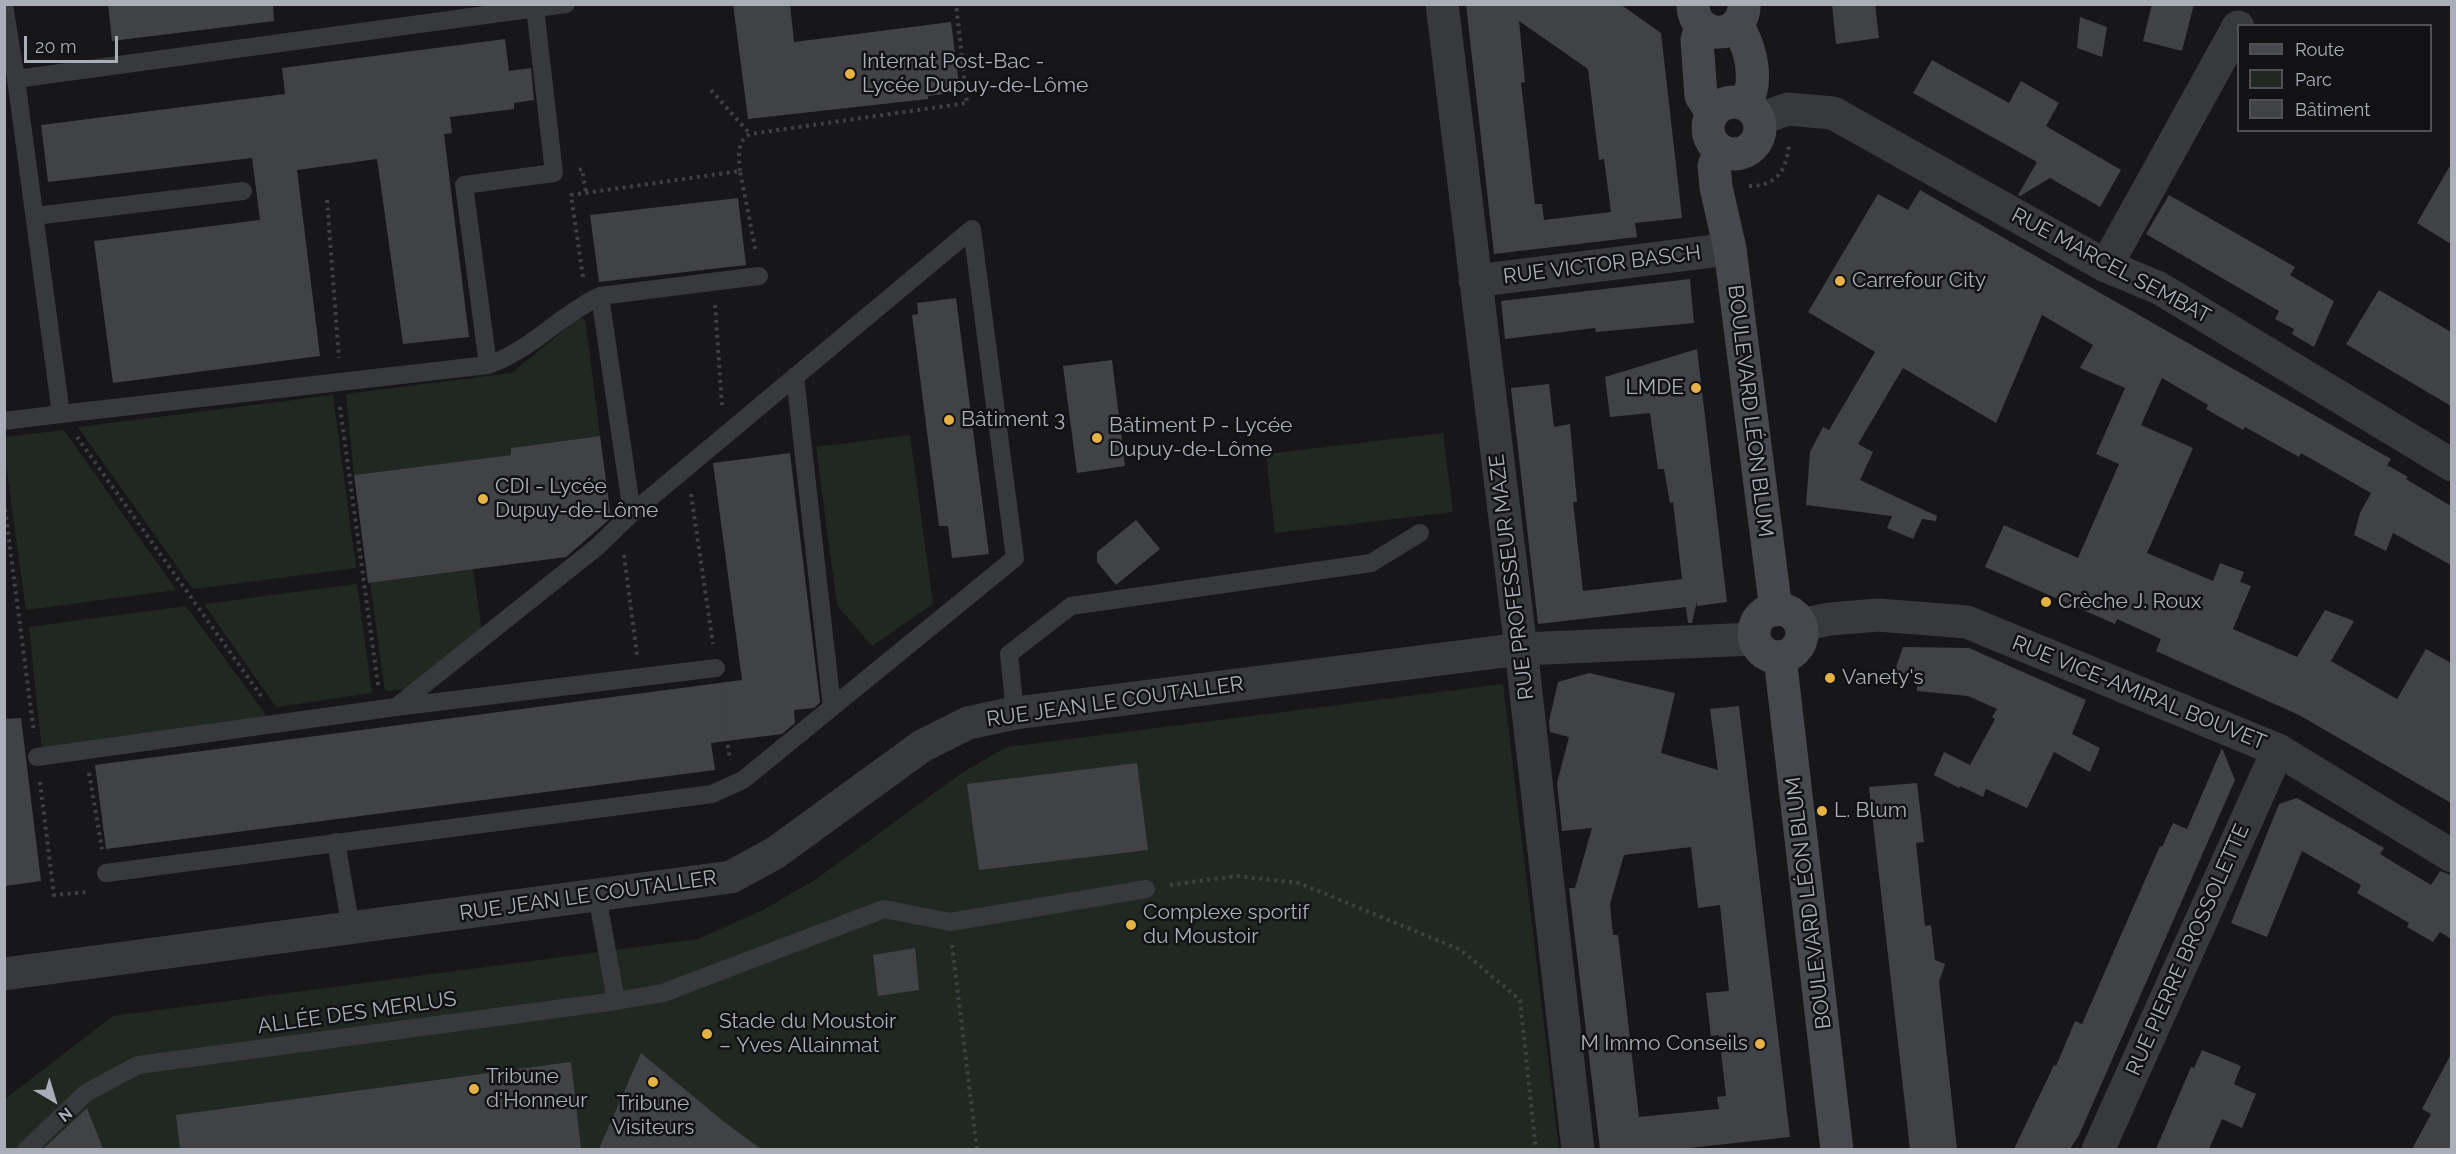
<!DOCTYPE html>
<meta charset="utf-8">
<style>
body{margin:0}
#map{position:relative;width:2456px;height:1154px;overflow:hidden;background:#171719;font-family:Raleway,sans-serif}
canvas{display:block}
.frame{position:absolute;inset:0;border:6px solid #aaaeb8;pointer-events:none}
.legend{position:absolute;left:2237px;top:24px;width:195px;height:108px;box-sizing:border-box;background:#121214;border:2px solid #4f5056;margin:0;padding:8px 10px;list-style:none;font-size:18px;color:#aaaeb8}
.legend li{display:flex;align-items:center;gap:12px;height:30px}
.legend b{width:30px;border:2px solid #4f5056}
.north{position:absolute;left:24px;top:1070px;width:60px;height:60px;-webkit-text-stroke:4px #121214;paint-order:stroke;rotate:142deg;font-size:16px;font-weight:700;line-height:24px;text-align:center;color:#aaaeb8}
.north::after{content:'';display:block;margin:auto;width:21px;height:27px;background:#aaaeb8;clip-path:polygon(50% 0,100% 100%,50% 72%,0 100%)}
.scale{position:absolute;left:24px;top:36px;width:94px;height:27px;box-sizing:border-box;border:3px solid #aaaeb8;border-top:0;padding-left:8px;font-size:18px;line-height:21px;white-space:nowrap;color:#aaaeb8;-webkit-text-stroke:4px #121214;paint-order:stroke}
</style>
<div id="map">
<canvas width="2456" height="1154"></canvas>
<div class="frame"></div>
<ul class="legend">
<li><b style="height:8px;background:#46484d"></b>Route</li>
<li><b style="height:16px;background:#212822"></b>Parc</li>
<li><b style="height:16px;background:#414246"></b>Bâtiment</li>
</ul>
<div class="north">N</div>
<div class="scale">20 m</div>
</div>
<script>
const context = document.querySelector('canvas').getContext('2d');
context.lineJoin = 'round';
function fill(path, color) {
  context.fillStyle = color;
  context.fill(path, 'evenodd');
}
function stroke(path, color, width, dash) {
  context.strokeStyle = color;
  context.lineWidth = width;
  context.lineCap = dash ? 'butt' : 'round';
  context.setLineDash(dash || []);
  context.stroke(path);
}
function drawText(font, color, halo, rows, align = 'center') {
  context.font = font + ' Raleway,sans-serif';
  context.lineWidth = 5;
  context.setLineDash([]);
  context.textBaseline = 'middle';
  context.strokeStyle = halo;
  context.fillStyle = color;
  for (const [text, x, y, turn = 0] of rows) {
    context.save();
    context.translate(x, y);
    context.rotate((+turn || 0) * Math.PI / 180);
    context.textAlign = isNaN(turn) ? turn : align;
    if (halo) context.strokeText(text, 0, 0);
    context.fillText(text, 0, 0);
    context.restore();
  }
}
const green = new Path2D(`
 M580 317 585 319 600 436 511 448V455L354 475 346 394 512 373Z
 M333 395 356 568 193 589 78 427Z
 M64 430 176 590 26 610 5 458V437Z
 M1443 433 1453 512 1275 533 1266 454Z
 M910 435 933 604 872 646 837 605 816 447Z
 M473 569 482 633 410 689 385 691 370 582Z
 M357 584 372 693 276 707 204 604Z
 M186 606 269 719 42 751 29 627Z
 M1503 684 1559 1149 5 1150V1099L113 1016 698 939 763 910 815 880 963 772 1007 747Z`);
const building = new Path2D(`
 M108 4H273L274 21 112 41Z
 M733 4H790L794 42 951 22 960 92 928 96V99L748 119Z
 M1466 4H1620L1661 33 1682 218 1635 223 1637 237 1494 254ZM1519 21 1588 69 1599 160 1604 159 1611 212 1544 220 1542 204H1535L1521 83 1525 82Z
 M1832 4H1875L1879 38 1836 44Z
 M2152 4H2194L2182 51 2143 41Z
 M2080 17 2107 27 2102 57 2077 48Z
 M505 39 509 71 531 68 534 100 514 103V109L450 117 452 133 444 134 469 337 403 344 377 159 297 170 320 356 113 383 94 241 260 220 252 158 48 182 41 125 285 94 282 68Z
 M1932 60 2009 103 2021 81 2059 103 2046 126 2121 170 2100 207 2050 178 2020 196 2018 195 2037 162 1913 93Z
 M2451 164V244L2417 223Z
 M1920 190 2391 459 2387 465 2408 477 2406 479 2451 506V565L2393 533 2386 551 2354 535 2360 513 2371 493 2301 453 2299 457 2245 427 2243 430 2206 409 2208 405 2162 378 2141 425 2193 448 2147 553 2213 581 2220 563 2244 572 2240 582 2251 586 2233 629 2297 657 2325 610 2354 621 2331 661 2397 699 2426 649 2451 663V803L2299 715 2156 651 2161 639 2117 619 2115 624 1985 567 2004 525 2078 558 2119 464 2096 454 2125 388 2080 368 2093 345 2042 315 1996 423 1903 368 1858 444 1873 452 1860 480 1937 516 1936 521 1922 519 1913 539 1887 528 1892 516 1806 505 1810 452 1823 427 1829 430 1875 352 1808 312 1878 194 1908 210Z
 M2169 195 2295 267 2290 275 2334 301 2314 347 2292 334 2294 329 2275 319 2279 311 2146 234Z
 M738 198 746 265 599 282 590 215Z
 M1690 279 1694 323 1596 332 1595 328 1505 339 1501 301Z
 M2379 290 2451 332V406L2346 344Z
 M956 298 989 554 952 558 948 526H939L912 315 918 314 917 303Z
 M1697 349 1727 602 1697 606V601L1692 623H1688L1686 607 1538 624 1511 388 1549 384 1554 427 1570 424 1577 502H1573L1583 591 1682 579 1673 502 1670 503 1664 469H1658L1650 413 1610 417 1605 377Z
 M1112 360 1125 466 1077 473 1063 366Z
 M600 436 611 518 566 557 368 583 354 475 511 455V448Z
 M790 453 820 702 814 708 794 710 795 723 782 734 711 743 715 770 106 849 95 765 742 680 713 463Z
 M1136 520 1160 549 1116 585 1097 562V552Z
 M1903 647 1969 648 2086 700 2072 734 2100 748 2090 772 2054 752 2027 808 1986 789 1983 797 1960 786 1959 788 1934 775 1944 752 1970 765 1995 719 1992 717 1997 709 1968 696 1917 691V674L1894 673Z
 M1589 673 1675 693 1661 753 1718 770 1710 709 1739 706 1790 1137 1680 1149H1600L1569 888H1575L1592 828 1562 831 1557 783 1569 737 1550 732 1549 721 1558 682ZM1691 847 1698 908 1720 905 1729 991 1706 993 1711 1036 1719 1035 1726 1096 1717 1097 1719 1109 1639 1117 1618 935H1613L1610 904 1624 855Z
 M21 718 41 881 5 886 4 719Z
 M2222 748 2235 780 2079 1135 2070 1149H2014L2054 1065 2056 1066 2075 1021 2082 1024 2160 846 2162 847 2173 823 2187 829Z
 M1137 763 1148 850 979 870 967 784Z
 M1917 783 1924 842 1916 843 1925 926 1931 925 1935 960 1945 964 1939 982 1957 1149H1910L1869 787Z
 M2297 798 2384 848 2380 854 2431 885 2440 871 2451 875V939L2440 932 2433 942 2407 927 2409 923 2357 893 2361 885 2302 851 2267 937 2231 923 2279 804Z
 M915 948 919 990 878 996 873 955Z
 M2202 1050 2241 1066 2234 1084 2256 1094 2242 1128 2222 1119 2209 1149H2156L2191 1067 2194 1068Z
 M641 1053 723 1121 761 1149H599Z
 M2451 1054V1149H2412L2431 1114 2422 1109Z
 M571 1062 581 1148 566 1149H180L176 1115Z
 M87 1108 103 1149H43Z`);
const path = new Path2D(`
 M711 90 750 134
 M579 170 582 169 586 193
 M740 171C739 158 736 141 750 134L967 103 956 4
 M1749 186C1778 186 1787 169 1789 143
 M327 200 339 358
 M583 277 571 195 740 171 756 253
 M715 305 722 405
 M340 407 378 685
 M77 437 264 700
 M691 494 713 644
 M4 502 34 733
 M624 555 637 655
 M720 693 730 760
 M89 773 102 849
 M40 782 54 895 88 892
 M1170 885 1237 876 1299 883 1461 950 1520 1000 1536 1150
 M952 945 977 1150`);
const service = new Path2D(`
 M566 4 16 79 61 414 488 365C530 351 560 315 600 296L759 276
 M4 5 16 79
 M35 216 243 191
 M488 365 464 185 554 173 535 8
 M795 376 832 707
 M4 421 61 414
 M396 707 716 668
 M1015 713 1009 654 1071 606 1371 563 1420 533
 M37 757 396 707 597 547 632 513 600 296
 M336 842 351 928
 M106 873 712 794 743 780 1015 558 972 229 632 513
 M616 1001 663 993 884 909 950 922 1146 889
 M26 1150 86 1093 138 1065 616 1001 597 895`);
const minor = new Path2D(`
 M1442 4 1521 649 1578 1150
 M2106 266 2238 27
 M1475 281 1730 249
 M1801 625 1830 619 1878 615 1967 622 2278 750 2452 856
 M2098 1150 2278 750`);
const tertiary = new Path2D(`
 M1759 119 1788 109 1833 113 2106 266 2159 288 2452 465
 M4 974 731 877 775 853 922 746 968 723 1015 713 1521 649 1755 639`);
const secondary = new Path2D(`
 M1693 4C1693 42 1745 41 1744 4
 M1737 24C1751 49 1758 77 1747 104
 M1701 26 1697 40 1701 96 1712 113
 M1708 128a26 26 0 1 1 52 0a26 26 0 1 1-52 0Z
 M1720 150 1714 166 1716 187 1730 249 1776 610
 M1754 633a24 24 0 1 1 48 0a24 24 0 1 1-48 0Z
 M1780 657 1837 1150`);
const markers = [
 [850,74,6,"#e5b243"],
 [1840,281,6,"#e5b243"],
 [1696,388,6,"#e5b243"],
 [949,420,6,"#e5b243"],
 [1097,438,6,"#e5b243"],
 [483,499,6,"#e5b243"],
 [2046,602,6,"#e5b243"],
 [1830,678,6,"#e5b243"],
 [1822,811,6,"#e5b243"],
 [1131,925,6,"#e5b243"],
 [707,1034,6,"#e5b243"],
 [1760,1044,6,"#e5b243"],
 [653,1082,6,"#e5b243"],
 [474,1089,6,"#e5b243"]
];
const poiNames = [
 ["Internat Post-Bac -",862,62],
 ["Lycée Dupuy-de-Lôme",862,86],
 ["Carrefour City",1852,281],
 ["LMDE",1684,388,"right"],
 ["Bâtiment 3",961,420],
 ["Bâtiment P - Lycée",1109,426],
 ["Dupuy-de-Lôme",1109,450],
 ["CDI - Lycée",495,487],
 ["Dupuy-de-Lôme",495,511],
 ["Crèche J. Roux",2058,602],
 ["Vanety's",1842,678],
 ["L. Blum",1834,811],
 ["Complexe sportif",1143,913],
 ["du Moustoir",1143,937],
 ["Stade du Moustoir",719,1022],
 ["– Yves Allainmat",719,1046],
 ["M Immo Conseils",1748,1044,"right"],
 ["Tribune",486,1077],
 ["d'Honneur",486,1101],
 ["Tribune",653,1104,"center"],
 ["Visiteurs",653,1128,"center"]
];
const streetNames = [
 ["RUE VICTOR BASCH",1602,265,-7],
 ["RUE MARCEL SEMBAT",2111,266,28],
 ["BOULEVARD LÉON BLUM",1750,411,83],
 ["RUE PROFESSEUR MAZE",1512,577,-97],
 ["RUE VICE-AMIRAL BOUVET",2139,693,22],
 ["RUE JEAN LE COUTALLER",1115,702,-8],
 ["RUE JEAN LE COUTALLER",588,896,-8],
 ["BOULEVARD LÉON BLUM",1809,903,-97],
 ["RUE PIERRE BROSSOLETTE",2188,950,-66],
 ["ALLÉE DES MERLUS",357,1013,-8]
];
fill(green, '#212822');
fill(building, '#414246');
stroke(path, '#3e4044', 4, [3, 4.5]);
stroke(service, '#38393d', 18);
stroke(minor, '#38393d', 33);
stroke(tertiary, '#38393d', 33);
stroke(secondary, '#46484d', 33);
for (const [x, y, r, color] of markers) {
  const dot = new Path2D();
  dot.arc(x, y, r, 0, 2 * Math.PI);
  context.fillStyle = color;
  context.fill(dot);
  stroke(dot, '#121214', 2);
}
drawText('21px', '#aaaeb8', '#121214', poiNames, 'left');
drawText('21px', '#aaaeb8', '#121214', streetNames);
</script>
